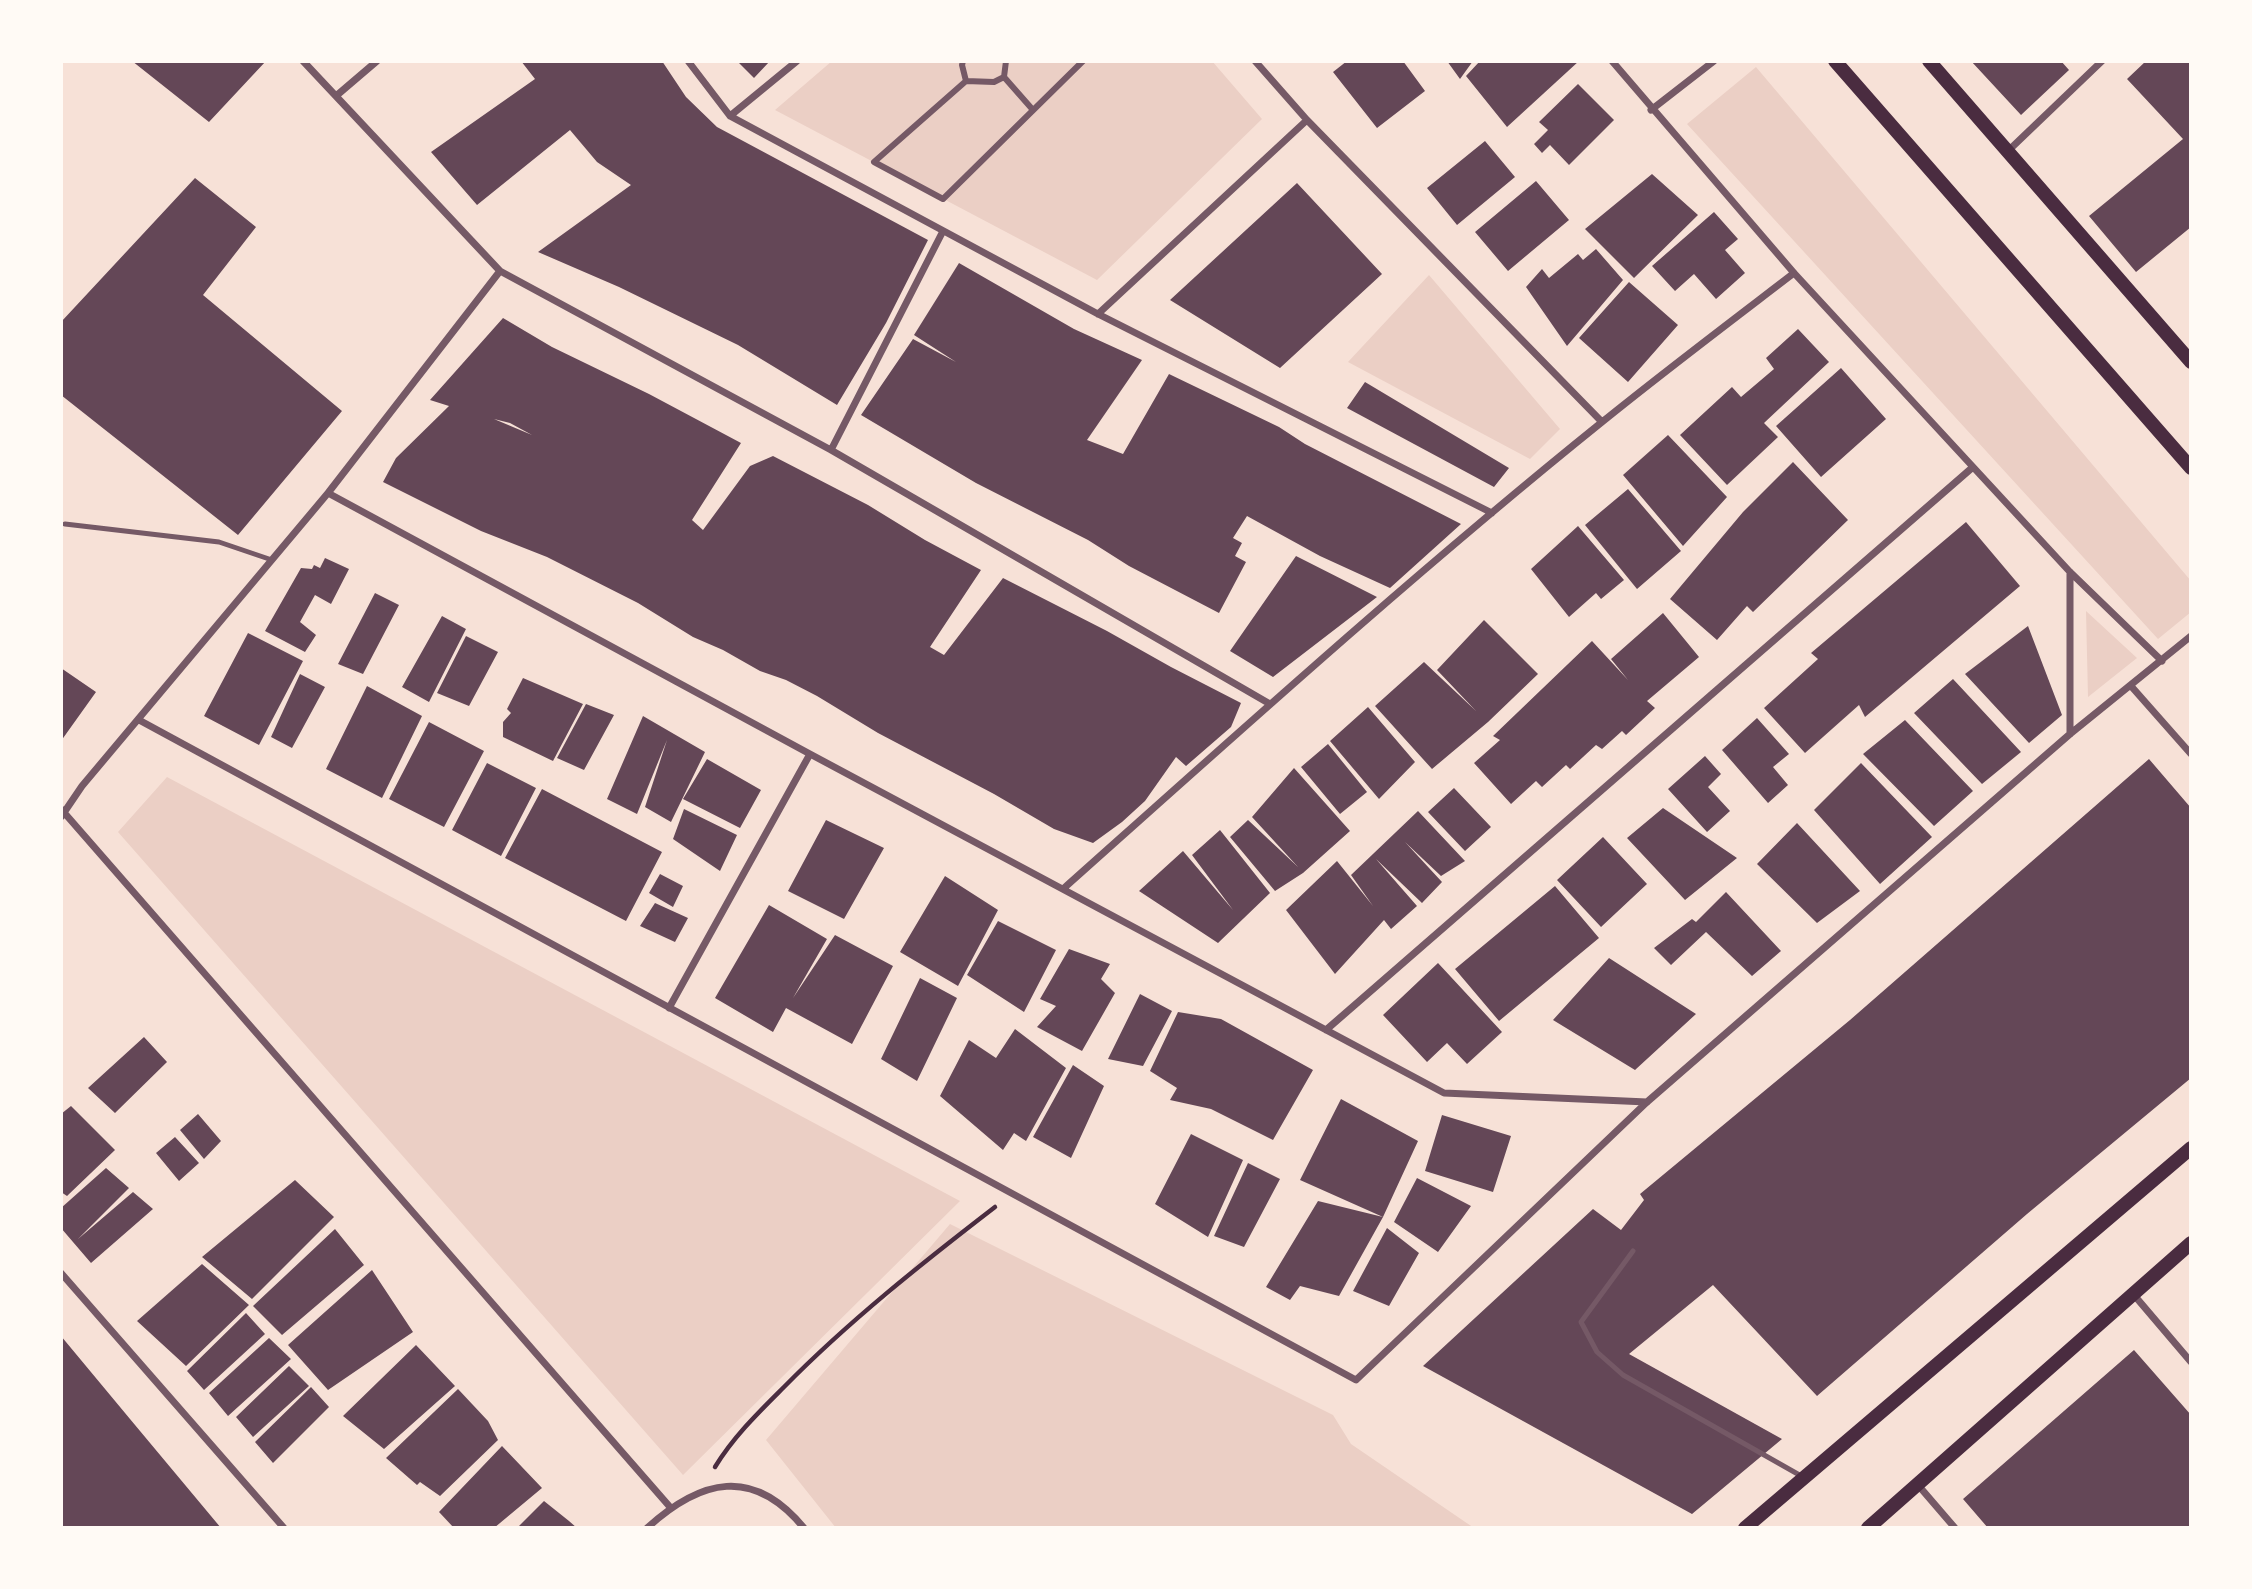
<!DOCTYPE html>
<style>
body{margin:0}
#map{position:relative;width:2252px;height:1589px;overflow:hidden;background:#f7e1d7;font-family:"Noto Serif",serif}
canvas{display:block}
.frame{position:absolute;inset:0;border:63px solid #fffaf5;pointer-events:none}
</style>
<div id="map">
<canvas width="2252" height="1589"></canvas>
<div class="frame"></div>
</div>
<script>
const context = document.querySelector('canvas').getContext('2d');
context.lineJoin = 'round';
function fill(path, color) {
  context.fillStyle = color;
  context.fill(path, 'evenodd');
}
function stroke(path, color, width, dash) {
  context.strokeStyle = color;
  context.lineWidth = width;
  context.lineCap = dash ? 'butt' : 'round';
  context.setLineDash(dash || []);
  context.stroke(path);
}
const green = new Path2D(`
 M832 61H1212L1262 119 1097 280 775 110Z
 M1756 67 2191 581V612L2158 639 1687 124Z
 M1429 275 1560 429 1530 459 1348 362Z
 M2086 611 2137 658 2088 697Z
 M167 777 960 1201 683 1475 118 832Z
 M950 1224 1333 1415 1351 1444 1474 1528H836L766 1440Z`);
const building = new Path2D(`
 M132 61H266L209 122Z
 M521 61H662L686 97 717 127 928 240 886 323 837 405 738 345 619 287 538 252 631 185 597 162 570 130 477 205 431 152 535 79Z
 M737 61H770L754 78Z
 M1347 61H1403L1425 91 1377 128 1333 72Z
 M1447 61H1473L1460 79Z
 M1480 61H1579L1507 127 1466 76Z
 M1971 61H2061L2069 70 2021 115Z
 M2146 61H2191V227L2136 272 2089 216 2183 139 2127 79Z
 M1578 84 1614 120 1569 165 1550 145 1542 153 1534 144 1548 130 1539 122Z
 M1485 141 1515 177 1457 225 1427 188Z
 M1652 174 1698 215 1634 278 1585 229Z
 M195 178 256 227 203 295 342 411 238 535 61 395V322Z
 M1536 181 1569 220 1508 271 1475 232Z
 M1297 183 1382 274 1280 368 1170 300Z
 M1714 212 1738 239 1725 250 1745 273 1716 299 1694 274 1675 291 1652 266Z
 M1596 249 1623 280 1567 346 1526 287 1542 269 1549 278 1578 254 1583 260Z
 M959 263 1074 329 1142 360 1087 440 1123 454 1169 374 1279 427 1305 444 1461 524 1390 588 1320 556 1247 516 1233 538 1242 543 1235 556 1246 562 1219 613 1129 566 1088 540 976 483 861 415 913 339 956 362 914 335Z
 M1629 282 1678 325 1628 382 1579 338Z
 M503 318 552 347 649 394 741 443 692 520 703 530 750 466 773 456 868 505 925 540 981 570 930 647 944 655 1003 578 1107 631 1171 667 1241 703 1231 727 1186 766 1176 757 1145 801 1122 822 1093 843 1054 829 994 794 878 733 817 696 786 680 760 671 723 650 693 637 638 603 547 557 481 531 383 482 396 458 449 406 430 400ZM494 419 510 423 532 435Z
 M1798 329 1829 362 1764 423 1778 437 1727 485 1680 435 1732 387 1741 397 1774 369 1766 358Z
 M1841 368 1886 419 1821 477 1776 426Z
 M1365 382 1509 468 1494 487 1347 408Z
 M1668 435 1727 497 1683 546 1623 475Z
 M1793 462 1848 520 1753 612 1747 606 1717 640 1670 599 1743 512Z
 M1628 489 1681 551 1637 589 1585 525Z
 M1966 522 2020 586 1865 717 1859 705 1805 753 1764 708 1818 659 1811 653Z
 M1578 526 1624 580 1601 599 1596 593 1569 617 1531 569Z
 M1296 556 1377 597 1273 677 1230 651Z
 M325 558 349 569 331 604 315 595 300 622 316 635 305 652 265 631 301 568 312 569 314 565 320 568Z
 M375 593 399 605 363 674 338 664Z
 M1663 613 1699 657 1647 701 1655 708 1626 735 1622 731 1602 749 1596 745 1570 769 1566 765 1542 787 1536 781 1511 804 1474 763 1500 740 1493 736 1592 641 1628 680 1611 659Z
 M442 616 466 629 429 702 402 687Z
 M1484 620 1538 674 1488 722 1432 769 1375 706 1424 662 1476 711 1437 670Z
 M2028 626 2062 715 2029 743 1965 674Z
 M248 633 303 661 259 745 204 716Z
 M466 636 498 652 469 706 437 693Z
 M61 668 96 692 61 741Z
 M300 674 325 687 292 748 271 737Z
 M523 678 583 704 553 761 503 737V722L511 713 507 709Z
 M1953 679 2021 752 1982 784 1914 713Z
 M367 686 422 716 382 798 326 769Z
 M586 704 614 715 584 770 557 758Z
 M1368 707 1415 762 1379 799 1330 741Z
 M643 716 705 752 671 822 645 807 667 740 637 814 607 799Z
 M1757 718 1789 754 1773 767 1788 785 1768 803 1722 750Z
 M1905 720 1973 791 1934 826 1863 754Z
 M429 722 484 751 444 827 389 799Z
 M1328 744 1367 792 1340 814 1301 767Z
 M1705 756 1721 774 1708 787 1730 811 1707 832 1668 789Z
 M707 759 761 790 740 828 683 799Z
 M2149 759 2191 808V1078L2027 1214 1817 1396 1713 1285 1629 1354 1782 1439 1692 1514 1423 1366 1593 1209 1621 1230 1644 1200 1640 1194 1850 1020Z
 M487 763 536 788 501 856 452 830Z
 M1861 763 1932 837 1880 884 1814 810Z
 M1294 768 1350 831 1303 873 1275 891 1230 837 1248 820 1298 867 1252 817Z
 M1454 788 1491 827 1465 851 1428 812Z
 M542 789 662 852 626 921 505 858Z
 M1663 808 1737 858 1685 900 1627 838Z
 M684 809 737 835 720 871 673 839Z
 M1418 811 1465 861 1441 876 1405 842 1442 882 1422 903 1376 859 1417 906 1391 929 1384 920 1335 974 1286 910 1337 861 1373 906 1351 875Z
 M826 820 884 848 844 919 788 891Z
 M1797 823 1860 891 1817 923 1757 864Z
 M1220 830 1270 893 1218 943 1139 891 1183 851 1233 910 1192 855Z
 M1603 837 1647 884 1601 927 1557 880Z
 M660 874 683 886 673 907 649 893Z
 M945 876 998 910 958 986 900 952Z
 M1555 886 1599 938 1499 1021 1455 969Z
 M1726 892 1781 951 1752 976 1706 932 1671 965 1654 948 1692 919 1696 922Z
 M655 903 688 918 675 942 640 926Z
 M769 905 827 939 793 998 835 935 893 966 852 1044 786 1008 773 1032 715 998Z
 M998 921 1056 950 1024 1012 967 975Z
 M1069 949 1110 964 1101 979 1115 993 1082 1051 1037 1027 1056 1006 1040 999Z
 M1609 958 1696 1014 1635 1070 1553 1020Z
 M1438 963 1502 1032 1467 1064 1447 1043 1427 1062 1383 1015Z
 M920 978 957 998 917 1081 881 1059Z
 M1140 994 1172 1011 1143 1066 1108 1059Z
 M1178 1012 1221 1019 1313 1070 1273 1140 1211 1109 1170 1100 1177 1088 1150 1071Z
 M1015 1029 1066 1068 1026 1141 1014 1133 1003 1150 940 1096 969 1040 996 1058Z
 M144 1037 167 1062 115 1113 88 1088Z
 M1073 1065 1104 1086 1071 1158 1033 1137Z
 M1341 1099 1418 1141 1383 1217 1339 1296 1300 1286 1290 1300 1266 1287 1318 1201 1383 1217 1300 1180Z
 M71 1106 115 1150 67 1196 61 1192V1114Z
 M198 1114 221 1141 204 1159 180 1130Z
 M1442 1115 1511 1136 1493 1192 1425 1171Z
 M1191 1134 1243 1160 1208 1237 1155 1204Z
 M175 1137 199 1163 179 1181 156 1153Z
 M1248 1163 1280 1179 1244 1247 1214 1236Z
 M106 1168 129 1188 78 1239 133 1192 153 1209 91 1263 61 1228V1208Z
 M1417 1178 1471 1206 1438 1252 1394 1222Z
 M295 1180 334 1217 252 1299 202 1257Z
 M1387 1228 1419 1253 1389 1306 1353 1291Z
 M335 1229 364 1265 282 1335 253 1306Z
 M202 1264 249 1305 186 1366 137 1321Z
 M372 1270 413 1332 328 1390 288 1345Z
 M246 1313 265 1334 204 1390 187 1371Z
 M61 1336 130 1419 221 1528H61Z
 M269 1338 291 1359 228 1416 209 1393Z
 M416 1345 455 1386 384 1449 343 1416Z
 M2134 1350 2191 1415V1528H1988L1963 1499Z
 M289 1366 309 1386 253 1437 236 1417Z
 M311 1387 329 1407 273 1463 255 1442Z
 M458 1389 488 1421 498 1440 440 1496 420 1482 417 1485 386 1458Z
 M502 1446 542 1488 494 1528H454L439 1512Z
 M544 1501 569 1521 577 1528H517Z`);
const path = new Path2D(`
 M715 1467C734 1436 759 1412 784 1387 849 1321 921 1264 995 1207`);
const service = new Path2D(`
 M65 524 219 542 272 560
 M1633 1251 1581 1322 1597 1352 1623 1375 1803 1477`);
const pedestrian = new Path2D(`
 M963 61 962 65 966 81 994 82 1004 77
 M1006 61 1004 77 1033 110
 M966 81 874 162 943 199 1083 61`);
const minor = new Path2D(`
 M303 61 500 271 831 450 1270 704
 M688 61 730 116 1098 314 1492 513
 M1255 61 1307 120 1602 422
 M1612 61 1794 273 2070 572 2162 661
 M336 96 377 61
 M1651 110 1714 61
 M730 116 797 61
 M2008 151 2102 61
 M1098 314 1307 120
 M831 450 943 231
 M328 493 810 754 1444 1093 1647 1102
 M2070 572V734
 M2131 686 2191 754
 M139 720 1356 1380 1647 1102 2070 734 2191 636
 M61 809 670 1507
 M61 817 82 786 328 493 500 271
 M1063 889C1240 731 1417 571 1602 422 1665 371 1730 322 1794 273
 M669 1008 810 754
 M1326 1030 1973 467
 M61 1273 284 1528
 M2134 1295 2191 1362
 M1918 1485 1955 1528
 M647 1528C701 1479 753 1466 804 1528`);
const secondary = new Path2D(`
 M1835 61 2191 468
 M1929 61 2191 362
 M1745 1528 2191 1148
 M1868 1528 2191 1243`);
fill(green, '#ebcfc5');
fill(building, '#644757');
stroke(path, '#4a2c40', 4.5);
stroke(service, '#755966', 5);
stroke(pedestrian, '#755966', 6);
stroke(minor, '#755966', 7);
stroke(secondary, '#4a2c40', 14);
</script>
